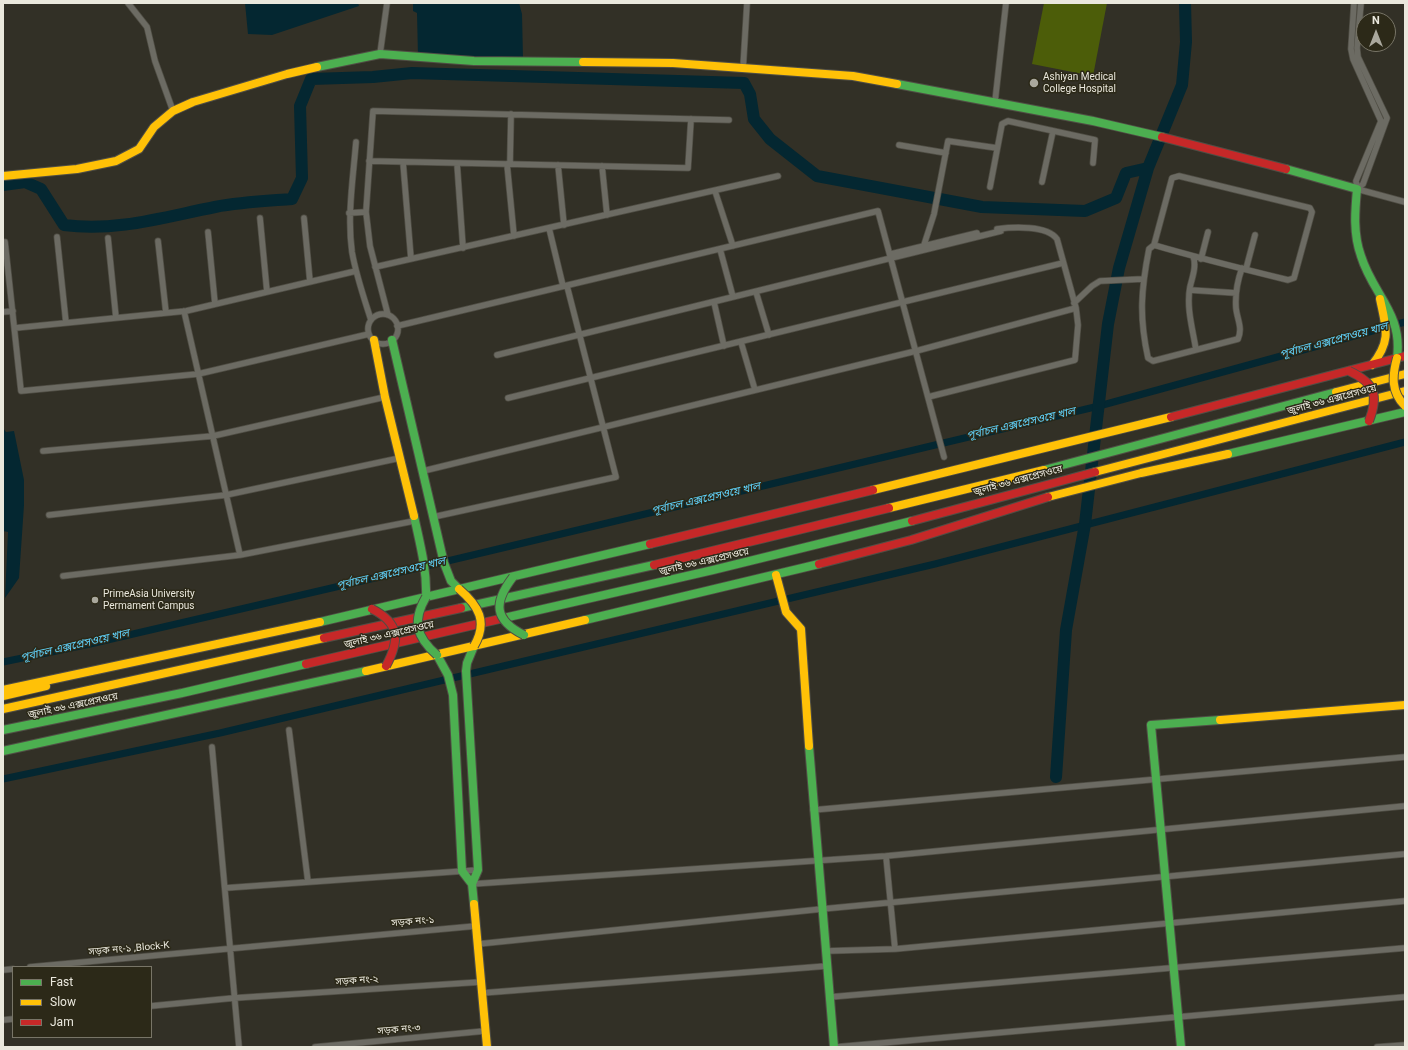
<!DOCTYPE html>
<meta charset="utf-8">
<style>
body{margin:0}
#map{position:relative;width:1408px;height:1050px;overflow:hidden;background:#323026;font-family:Roboto,sans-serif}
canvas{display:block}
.frame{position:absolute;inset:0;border:4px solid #eae8dd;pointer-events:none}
.legend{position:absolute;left:12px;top:966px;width:140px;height:72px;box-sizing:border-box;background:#2c2918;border:1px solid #787567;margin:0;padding:5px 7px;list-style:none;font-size:12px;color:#eae8dd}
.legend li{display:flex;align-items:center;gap:8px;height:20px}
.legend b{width:20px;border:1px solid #787567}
.north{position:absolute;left:1356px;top:12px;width:40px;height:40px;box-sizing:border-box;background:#2c2918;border:1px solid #787567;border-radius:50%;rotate:0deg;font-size:11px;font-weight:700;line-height:16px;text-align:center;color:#eae8dd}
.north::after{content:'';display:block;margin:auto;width:14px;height:18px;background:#aaa89d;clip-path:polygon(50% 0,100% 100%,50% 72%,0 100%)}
</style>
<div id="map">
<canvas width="1408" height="1050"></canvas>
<div class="frame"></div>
<ul class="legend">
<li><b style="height:5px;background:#4caf50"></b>Fast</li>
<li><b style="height:5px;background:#ffc107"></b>Slow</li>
<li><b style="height:5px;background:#c62828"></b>Jam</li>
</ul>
<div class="north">N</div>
</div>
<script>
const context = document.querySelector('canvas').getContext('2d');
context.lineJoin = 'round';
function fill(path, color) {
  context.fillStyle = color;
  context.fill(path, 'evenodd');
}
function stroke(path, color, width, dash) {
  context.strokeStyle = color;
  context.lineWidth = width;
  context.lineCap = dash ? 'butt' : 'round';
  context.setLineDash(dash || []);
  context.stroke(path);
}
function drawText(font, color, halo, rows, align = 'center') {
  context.font = font + ' Roboto,"Noto Sans Bengali",sans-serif';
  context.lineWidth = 3;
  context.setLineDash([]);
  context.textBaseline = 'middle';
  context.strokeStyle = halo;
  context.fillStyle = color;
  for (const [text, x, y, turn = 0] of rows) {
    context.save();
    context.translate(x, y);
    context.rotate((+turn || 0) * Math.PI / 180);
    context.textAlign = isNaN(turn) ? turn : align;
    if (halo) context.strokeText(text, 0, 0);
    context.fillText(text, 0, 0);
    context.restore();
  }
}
const green = new Path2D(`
 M1044 3H1107L1093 76 1032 64Z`);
const water = new Path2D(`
 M245 3H358L359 6 272 35 248 34Z
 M413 3H519L522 14 523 59 418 56 417 13 413 11Z
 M3 428 6 432 14 431 24 480V505L19 578 5 598 8 532 3 531Z`);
const canal = new Path2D(`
 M3 662 90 644 435 564 1099 406 1405 322
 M3 779 220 733 935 564 1405 442`);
const river = new Path2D(`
 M3 185 25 182 41 189 64 225C116 232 164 217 215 207 241 202 266 201 292 199L302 178 300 106 311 79 373 77 412 73 744 83 750 94 754 119 770 139 817 176 982 207 1085 211 1116 198 1126 173 1148 168
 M1056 777 1066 630 1085 524 1108 324 1119 268 1148 168 1182 85 1186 42 1185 3`);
const street = new Path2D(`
 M128 3 147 27 155 61 173 111
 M1354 3 1351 49 1353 59 1381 121 1356 181 1357 189
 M380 54 387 3
 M743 69 747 3
 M995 102 1006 3
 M356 142C353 179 347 216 352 252 356 275 364 298 371 320
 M899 145 946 153
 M369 161 688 168 691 119
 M403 162 411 259
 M457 163 463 248
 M507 164 514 236
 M510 164 511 114
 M558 165 564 225
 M602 166 607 215
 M1042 182 1053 131
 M990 187 1002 124 1008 121 1095 140 1093 163
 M1357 189 1363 184 1387 118 1358 57 1357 48 1361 3
 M1357 189 1405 202
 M715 191 733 246
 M349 213 366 212
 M260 218 267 292
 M304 218 310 282
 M549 228 563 286
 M208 232 215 304
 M57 237 66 323
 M108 238 116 318
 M158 241 166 313
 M5 242 21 391 198 374 369 334
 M1154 245C1198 258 1243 269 1288 280L1294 278 1312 212 1310 208 1179 176 1172 178 1154 245 1149 249C1141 290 1139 317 1148 358L1153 361 1238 339C1243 328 1237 319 1236 308 1235 294 1237 282 1242 268
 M923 248 934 214 948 141 997 148
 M720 249 733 297
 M891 254 977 233
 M1193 256C1197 266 1192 278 1190 287 1186 308 1193 330 1196 350
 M1201 259 1208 232
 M375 267 778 176
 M1246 269 1255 235
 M1190 290 1236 293
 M756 292 769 335
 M714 302 724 346
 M1074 303 1092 286 1100 281 1143 279
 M184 311 240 555
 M3 312 13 311
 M368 329a15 15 0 1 1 30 0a15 15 0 1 1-30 0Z
 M388 315 370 246 366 212 373 111 729 120
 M397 326 878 211 944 457
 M15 328 186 311 356 271
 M741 342 755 390
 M497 355 1001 231
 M928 397 1075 360 1078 325 1076 308 1057 239C1047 225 1013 227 997 229
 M508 398 1063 263
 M43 451 213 436 385 397
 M423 471 916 351 1076 308
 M49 515 226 495 400 458
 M433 517 616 477 567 286
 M63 576 240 555 414 521
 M289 730 308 882
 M212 747 239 1047
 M813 810 1405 757
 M886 856 895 949
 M472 884 886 856 1405 806
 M225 888 478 870
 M478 944 822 909 1405 854
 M826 951 895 949 1405 901
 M30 967 476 926
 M3 970 13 969
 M482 993 827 966
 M830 997 1405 948
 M151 1006 234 998 481 982
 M3 1020 13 1019
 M315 1047 485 1031
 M836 1047 1405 997
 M1377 1047 1405 1045`);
const fast = new Path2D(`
 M317 67 380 54 474 61 583 62
 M897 84 1093 121 1162 137
 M1286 169 1357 189C1355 211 1353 234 1361 256 1373 295 1403 313 1397 358
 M392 340 444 563 451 581 459 589
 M1228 454 1405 412
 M1044 470 1336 392
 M414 516C420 544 427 569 426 597
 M461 608 654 565
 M504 618 713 570 912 521
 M585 620 819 564
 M320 622 650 544
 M437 655 448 675 453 695 462 871 472 884
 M3 730 182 693 306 664
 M809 746 834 1047
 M3 751 366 671
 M474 904 472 884 478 870 466 671 467 663 474 646
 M1181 1047 1151 725 1220 720`);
const slow = new Path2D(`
 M583 62 673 63 853 76 897 84
 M3 176 77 169 116 161 139 149 154 127 173 111 193 102 287 74 317 67
 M374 340 385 397 414 516
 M1372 365C1392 340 1386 328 1380 299
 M1336 392 1405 374
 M1095 472 1405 391
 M873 490 1171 417
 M1048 497 1141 473 1228 454
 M889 508 1044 470
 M776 575 786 612 801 629 809 746
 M366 671 585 620
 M3 690 320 622
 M3 696 46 686
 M3 709 324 638
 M1220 720 1405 705
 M474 904 487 1047`);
const jam = new Path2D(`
 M1162 137 1286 169
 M1171 417 1405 356
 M912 521 1095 472
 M650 544 873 490
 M819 564 911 540 1048 497
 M654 565 889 508
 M324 638 461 608
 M306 664 504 618`);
const fastBridge = new Path2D(`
 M513 577C493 603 494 620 524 635
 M426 597C412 621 416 637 437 655`);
const slowBridge = new Path2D(`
 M1397 358C1392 376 1391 392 1405 406
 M459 589C479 606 488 622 474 646`);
const jamBridge = new Path2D(`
 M1349 371C1375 383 1379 395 1369 421
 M372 609C400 623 400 640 386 666`);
const markers = [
 [1034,83,5,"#aaa89d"],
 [95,600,4,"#aaa89d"]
];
const poiNames = [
 ["Ashiyan Medical",1043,77],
 ["College Hospital",1043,89],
 ["PrimeAsia University",103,594],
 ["Permament Campus",103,606]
];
const streetNames = [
 ["জুলাই ৩৬ এক্সপ্রেসওয়ে",1332,400,-15],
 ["জুলাই ৩৬ এক্সপ্রেসওয়ে",1018,481,-15],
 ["জুলাই ৩৬ এক্সপ্রেসওয়ে",704,562,-13],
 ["জুলাই ৩৬ এক্সপ্রেসওয়ে",389,635,-13],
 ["জুলাই ৩৬ এক্সপ্রেসওয়ে",73,706,-12],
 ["সড়ক নং-১",413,922,-5],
 ["সড়ক নং-১ ,Block-K",129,949,-5],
 ["সড়ক নং-২",357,981,-4],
 ["সড়ক নং-৩",399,1030,-5]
];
const waterNames = [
 ["পূর্বাচল এক্সপ্রেসওয়ে খাল",1334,341,-15],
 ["পূর্বাচল এক্সপ্রেসওয়ে খাল",1021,424,-13],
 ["পূর্বাচল এক্সপ্রেসওয়ে খাল",706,499,-13],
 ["পূর্বাচল এক্সপ্রেসওয়ে খাল",391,574,-13],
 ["পূর্বাচল এক্সপ্রেসওয়ে খাল",75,646,-13]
];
fill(green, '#4c5d09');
fill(water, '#042731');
stroke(canal, '#042731', 7);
stroke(river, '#042731', 12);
stroke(street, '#504e45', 7);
stroke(fast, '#504e45', 10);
stroke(slow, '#504e45', 10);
stroke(jam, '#504e45', 10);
stroke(street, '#6c6b63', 5.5);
stroke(fast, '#4caf50', 8);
stroke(slow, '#ffc107', 8);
stroke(jam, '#c62828', 8);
stroke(fastBridge, '#504e45', 10, []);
stroke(slowBridge, '#504e45', 10, []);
stroke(jamBridge, '#504e45', 10, []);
stroke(fastBridge, '#4caf50', 8);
stroke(slowBridge, '#ffc107', 8);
stroke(jamBridge, '#c62828', 8);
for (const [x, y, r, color] of markers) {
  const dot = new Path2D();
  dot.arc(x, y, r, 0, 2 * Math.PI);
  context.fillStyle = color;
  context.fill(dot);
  stroke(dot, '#2c2918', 1.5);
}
drawText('10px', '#eae8dd', '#2c2918', poiNames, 'left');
drawText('10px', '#eae8dd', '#2c2918', streetNames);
drawText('italic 11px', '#60d2fb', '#2c2918', waterNames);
</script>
